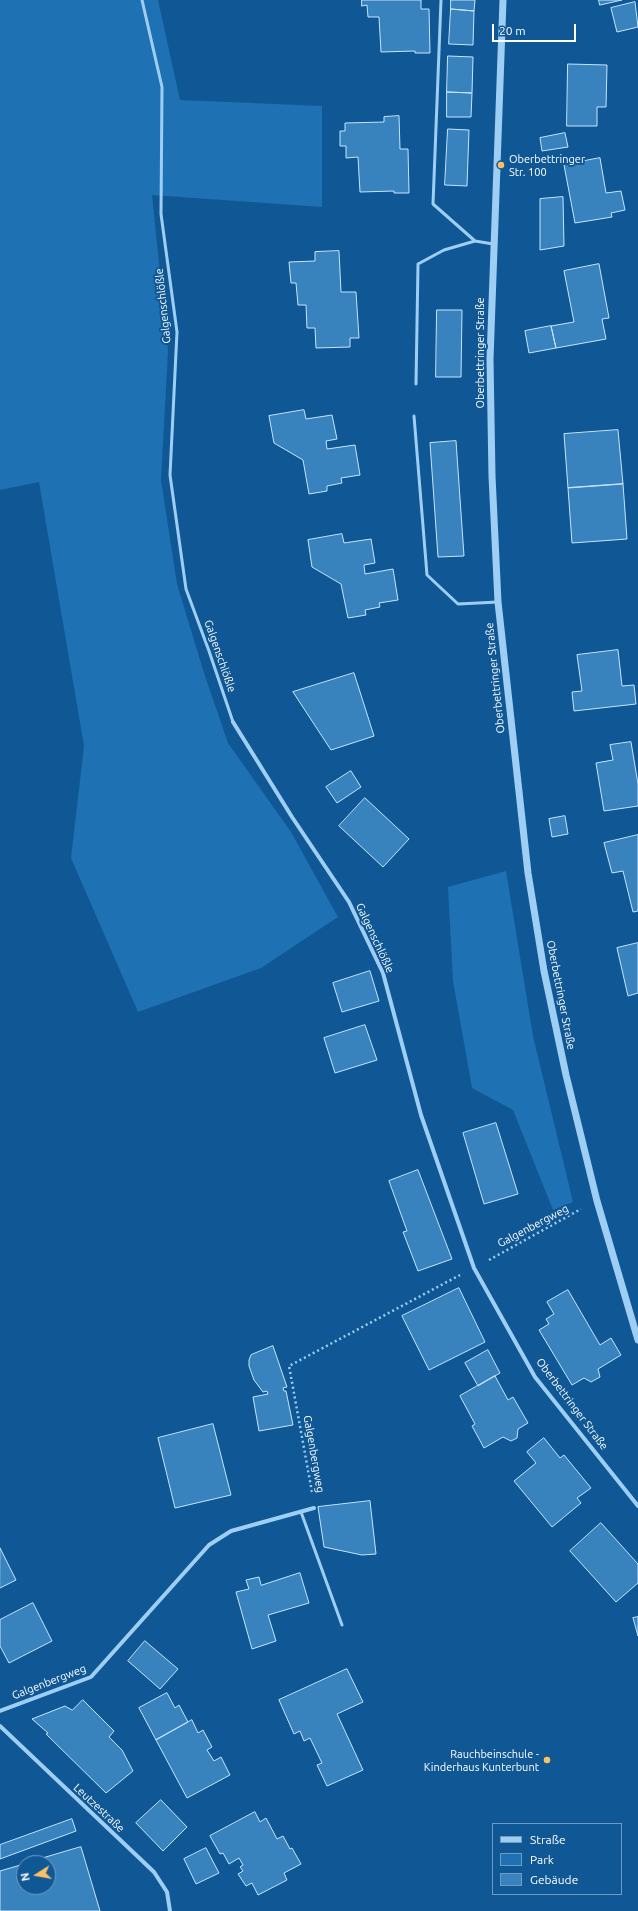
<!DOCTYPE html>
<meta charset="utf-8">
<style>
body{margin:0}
#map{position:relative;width:638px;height:1911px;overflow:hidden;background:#105895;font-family:Ubuntu,sans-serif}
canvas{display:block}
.legend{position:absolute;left:492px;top:1823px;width:130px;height:72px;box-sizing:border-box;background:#105895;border:1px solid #709bbf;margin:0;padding:5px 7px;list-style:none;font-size:12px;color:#fff}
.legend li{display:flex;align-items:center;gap:8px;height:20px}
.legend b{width:20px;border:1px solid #709bbf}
.north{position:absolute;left:16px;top:1855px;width:40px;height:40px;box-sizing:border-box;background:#105895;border:1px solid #709bbf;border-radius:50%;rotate:259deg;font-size:11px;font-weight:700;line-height:16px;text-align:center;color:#fff}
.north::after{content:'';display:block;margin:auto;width:14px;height:18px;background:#ffc061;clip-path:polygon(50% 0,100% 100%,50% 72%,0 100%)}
.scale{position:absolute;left:492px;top:24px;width:84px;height:18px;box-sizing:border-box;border:2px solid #fff;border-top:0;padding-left:5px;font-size:12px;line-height:14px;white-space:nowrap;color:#fff;-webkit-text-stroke:3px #105895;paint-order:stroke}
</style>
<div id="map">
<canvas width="638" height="1911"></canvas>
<ul class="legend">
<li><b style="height:5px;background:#9ecef4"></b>Straße</li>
<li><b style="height:11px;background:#1e71b2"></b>Park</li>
<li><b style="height:11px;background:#3882bd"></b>Gebäude</li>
</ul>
<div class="north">N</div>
<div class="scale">20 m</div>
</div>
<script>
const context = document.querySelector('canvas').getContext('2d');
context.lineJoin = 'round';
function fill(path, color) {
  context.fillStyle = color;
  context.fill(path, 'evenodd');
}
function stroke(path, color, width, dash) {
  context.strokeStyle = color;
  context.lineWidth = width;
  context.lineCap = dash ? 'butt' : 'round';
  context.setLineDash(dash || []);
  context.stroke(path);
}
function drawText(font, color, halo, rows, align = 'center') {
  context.font = font + ' Ubuntu,sans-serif';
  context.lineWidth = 4;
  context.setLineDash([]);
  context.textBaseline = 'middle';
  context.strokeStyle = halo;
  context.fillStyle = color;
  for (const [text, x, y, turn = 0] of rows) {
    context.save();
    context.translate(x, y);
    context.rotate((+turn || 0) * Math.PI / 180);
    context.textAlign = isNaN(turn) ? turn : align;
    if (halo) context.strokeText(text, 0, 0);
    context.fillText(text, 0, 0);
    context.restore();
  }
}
const green = new Path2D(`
 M0 0H158L180 100 322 106V207L152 195 168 351 161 480 177 584 204 673 228 743 291 832 338 917 261 968 138 1012 71 858 84 746 39 482 0 490Z
 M506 871 533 1036 573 1202 553 1210 513 1110 472 1088 453 981 448 887Z`);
const building = new Path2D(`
 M362 0H421V9H429L430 53H415V51L381 52 379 17H368L367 5 362 6Z
 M451 0H475L474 11 451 9Z
 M599 0H622L600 5Z
 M635 2 638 27 617 32 611 8Z
 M451 9 474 11 473 45 449 44Z
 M448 56 473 57 472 93 447 92Z
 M568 64 607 65 606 107H597V126H567Z
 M447 92 472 93 471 117H447Z
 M399 116 400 149H408L409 193H394V191L360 192 358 157 346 158V146H340V131H345V123L384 122V117Z
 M448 129 469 130 467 186 445 185Z
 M565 133 568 147 542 151 540 138Z
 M600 158 606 193 621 191 625 210 611 213 612 217 575 223 564 165Z
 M563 197 564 246 540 250V199Z
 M339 251 341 292H356L359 338H350V347L316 348 315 328H307L306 305H298L296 283H291L289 262 315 261V252Z
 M599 264 609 318 602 319 606 339 556 348 551 326 574 322 564 271Z
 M437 310H462L461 377H436Z
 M551 326 556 348 529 353 525 331Z
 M304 410 306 419 332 415 337 439 326 441 327 449 355 445 360 475 341 478 342 483 327 486V491L309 494 303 460 274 443 269 416Z
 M618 430 623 484 568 488 564 434Z
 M456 441 464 556 438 557 430 443Z
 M623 484 627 539 572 543 568 488Z
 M342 534 344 543 371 539 375 563 364 565 365 574 393 569 398 600 379 603 380 607 365 610 366 615 348 618 341 584 312 567 308 540Z
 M618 650 622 686 634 685 636 704 574 711 572 692 582 691 577 655Z
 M354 673 374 736 331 750 293 692Z
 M631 742 638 784V806L604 811 596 763 613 760 610 745Z
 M351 771 361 787 337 803 326 787Z
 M365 798 409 839 383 867 339 826Z
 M565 816 568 834 552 837 549 819Z
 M638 835V911L633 912 623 871 612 873 604 843Z
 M638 943V993L628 996 617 948Z
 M370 971 379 1001 342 1012 333 983Z
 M365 1025 377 1060 335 1073 324 1038Z
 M496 1123 518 1194 484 1204 463 1133Z
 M418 1170 452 1259 418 1271 403 1232 407 1231 389 1181Z
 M459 1288 485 1342 429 1370 402 1316Z
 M568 1290 600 1345 611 1338 621 1355 598 1369 600 1377 591 1382 584 1378 572 1385 539 1330 549 1324 546 1319 554 1314 547 1302Z
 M273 1346 287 1387 283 1388 284 1391H286L293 1425 259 1431 253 1397 268 1394 267 1391 263 1392 254 1380 249 1366V1360L251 1355Z
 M488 1350 500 1373 478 1386 465 1363Z
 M495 1376 508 1400 513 1397 528 1423 518 1429 517 1438 511 1441 503 1437 484 1448 472 1426 475 1424 460 1396Z
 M213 1424 231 1495 175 1508 158 1438Z
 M544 1438 560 1458 564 1455 591 1488 577 1498 581 1503 552 1527 514 1481 536 1463 527 1452Z
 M370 1501 376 1554 362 1555 324 1547 318 1507Z
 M601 1523 638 1564V1583L616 1602 570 1551Z
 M0 1548 16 1580 0 1588Z
 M300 1573 309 1603 268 1615 276 1641 252 1649 236 1592 249 1589 246 1580 259 1577 261 1585Z
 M33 1603 52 1641 9 1663 0 1646V1620Z
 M638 1617V1636L633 1618Z
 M145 1641 178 1669 160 1689 128 1661Z
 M347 1669 363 1702 337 1714 363 1770 327 1786 317 1765 322 1763 310 1738 304 1741 300 1731 294 1734 279 1700Z
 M167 1693 175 1708 179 1705 188 1722 156 1740 139 1708Z
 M83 1700 114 1731 109 1737 122 1750 133 1771 106 1793 46 1734 48 1733 32 1719 65 1706 72 1710Z
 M192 1720 198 1733 203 1730 212 1747 207 1750 214 1761 221 1757 230 1775 187 1798 156 1740Z
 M161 1800 187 1827 163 1851 136 1823Z
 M255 1812 260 1822 266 1818 277 1839 283 1836 290 1849 292 1848 301 1864 284 1873 287 1880 258 1895 252 1883 246 1886 238 1874 243 1871 240 1867 243 1865 239 1858 229 1864 223 1853 220 1854 210 1836Z
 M72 1819 76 1831 0 1859V1845Z
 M81 1847 100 1911H0V1871L24 1864V1887H48V1863H26Z
 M206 1848 219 1873 196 1884 184 1859Z`);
const path = new Path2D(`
 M489 1260 581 1209
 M312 1492 289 1366 460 1275`);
const service = new Path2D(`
 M142 0 162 87 161 214 177 332 170 475 186 589 209 651 233 722
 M441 0 433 204 475 241
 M416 384 418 264 444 250 475 241 493 244
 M414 416 427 575 458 604 498 602
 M301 1512 342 1625`);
const minor = new Path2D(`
 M233 722 292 817 349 902 383 973 421 1115 474 1268 535 1377 638 1506
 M0 1711 91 1677 209 1545 231 1531 314 1508
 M0 1726 154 1872 167 1892 170 1911`);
const tertiary = new Path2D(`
 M503 0 490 359 492 476 498 602 528 873 544 971 566 1075 597 1201 638 1340`);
const markers = [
 [501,165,4,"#ffc061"],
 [547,1760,4,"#ffc061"]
];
const poiNames = [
 ["Oberbettringer",509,159],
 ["Str. 100",509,172],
 ["Rauchbeinschule -",539,1754,"right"],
 ["Kinderhaus Kunterbunt",539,1767,"right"]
];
const streetNames = [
 ["Galgenschlößle",163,306,-96],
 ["Oberbettringer Straße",480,353,-90],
 ["Galgenschlößle",220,656,71],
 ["Oberbettringer Straße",495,678,-96],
 ["Galgenschlößle",375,938,65],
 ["Oberbettringer Straße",561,995,79],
 ["Galgenbergweg",533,1226,-28],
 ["Oberbettringer Straße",572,1404,53],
 ["Galgenbergweg",314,1454,80],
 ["Galgenbergweg",49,1682,-21],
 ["Leutzestraße",99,1808,43]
];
fill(green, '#1e71b2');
fill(building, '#3882bd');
stroke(building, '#c6e5fe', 1);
stroke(path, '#9ecef4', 2.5, [2, 3]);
stroke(service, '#9ecef4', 3);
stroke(minor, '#9ecef4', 4);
stroke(tertiary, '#9ecef4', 7);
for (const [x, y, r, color] of markers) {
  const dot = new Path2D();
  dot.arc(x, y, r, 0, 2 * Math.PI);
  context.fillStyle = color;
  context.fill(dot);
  stroke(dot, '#105895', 1.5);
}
drawText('11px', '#fff', '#105895', poiNames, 'left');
drawText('11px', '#fff', '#105895', streetNames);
</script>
